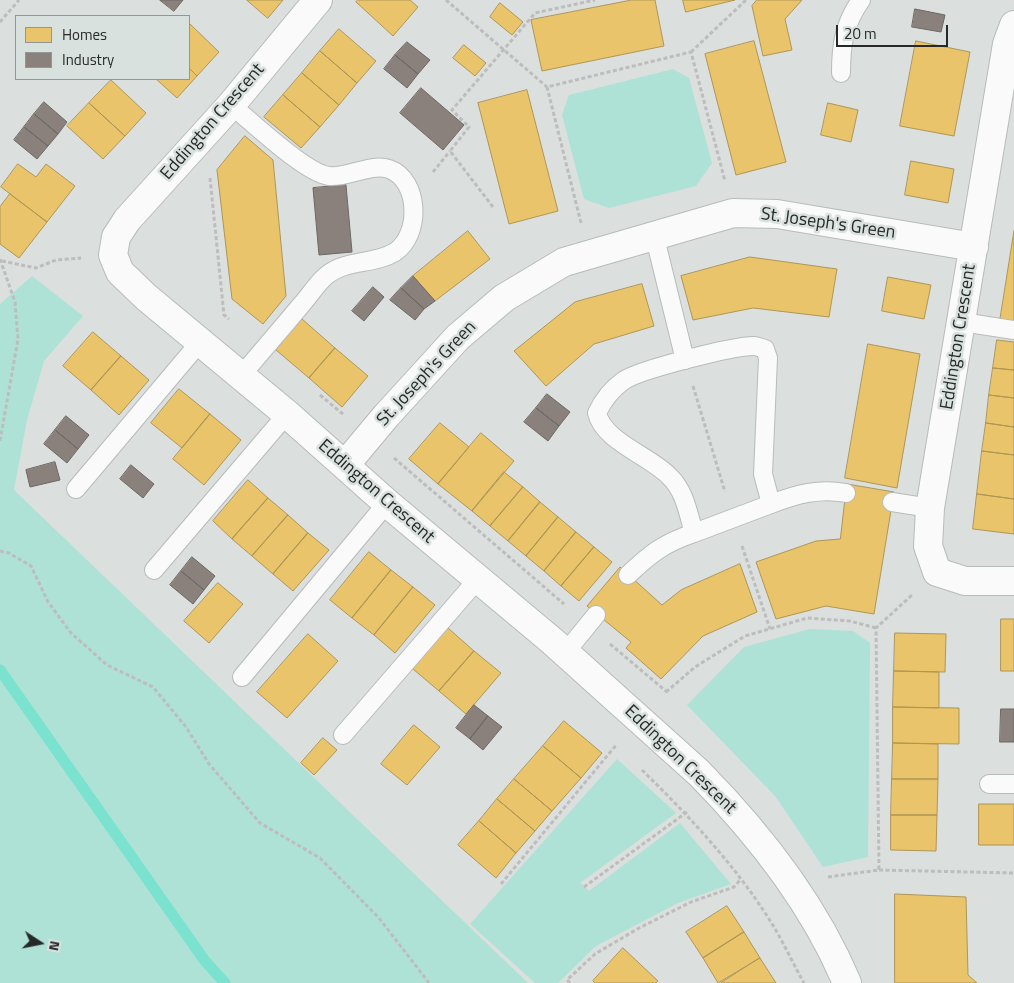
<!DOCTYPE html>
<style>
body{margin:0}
#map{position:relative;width:1014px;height:983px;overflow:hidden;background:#dbdfde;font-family:"Titillium Web",sans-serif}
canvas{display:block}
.legend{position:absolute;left:15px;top:15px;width:175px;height:65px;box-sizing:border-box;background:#d9e1df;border:1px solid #919796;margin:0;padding:6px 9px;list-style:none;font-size:15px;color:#262928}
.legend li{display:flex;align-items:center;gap:10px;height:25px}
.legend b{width:25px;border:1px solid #919796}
.north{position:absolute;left:15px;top:918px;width:50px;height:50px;-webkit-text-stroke:4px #d9e1df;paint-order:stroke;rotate:101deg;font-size:14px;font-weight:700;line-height:20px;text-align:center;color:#262928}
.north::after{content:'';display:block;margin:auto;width:18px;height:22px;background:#262928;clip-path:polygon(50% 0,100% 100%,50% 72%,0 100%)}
.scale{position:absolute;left:836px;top:25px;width:112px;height:22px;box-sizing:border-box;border:2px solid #262928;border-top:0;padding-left:6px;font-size:15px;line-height:18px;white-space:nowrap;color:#262928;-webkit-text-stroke:4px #d9e1df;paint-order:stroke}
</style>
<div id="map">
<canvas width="1014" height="983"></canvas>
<ul class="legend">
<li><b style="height:14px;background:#e9c46a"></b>Homes</li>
<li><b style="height:14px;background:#8a817c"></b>Industry</li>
</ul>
<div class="north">N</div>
<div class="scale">20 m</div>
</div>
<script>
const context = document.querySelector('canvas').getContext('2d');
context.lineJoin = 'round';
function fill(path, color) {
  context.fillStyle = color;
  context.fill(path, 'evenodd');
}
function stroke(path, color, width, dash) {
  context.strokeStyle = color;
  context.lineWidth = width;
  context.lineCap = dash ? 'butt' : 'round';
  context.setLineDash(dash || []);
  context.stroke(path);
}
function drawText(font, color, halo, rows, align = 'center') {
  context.font = font + ' "Titillium Web",sans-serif';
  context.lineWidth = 5;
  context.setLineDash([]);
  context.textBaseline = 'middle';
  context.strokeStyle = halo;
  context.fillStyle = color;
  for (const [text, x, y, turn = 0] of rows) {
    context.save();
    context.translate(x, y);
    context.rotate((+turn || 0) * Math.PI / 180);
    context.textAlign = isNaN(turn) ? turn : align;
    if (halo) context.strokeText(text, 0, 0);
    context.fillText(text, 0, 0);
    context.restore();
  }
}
const green = new Path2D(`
 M673 69 689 78 712 163 696 186 609 208 584 199 562 115 569 95Z
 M32 276 83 316 44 361 27 420 14 490 528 983H0V304Z
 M810 629 853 631 870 643 868 857 823 867 775 796 687 705 744 647Z
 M617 759 676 813 580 883 589 891 680 823 731 884 678 903 596 946 558 983H535L470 924Z`);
const homes = new Path2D(`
 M247 0H283L268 18Z
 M358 0H410L418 7 393 36 356 2Z
 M632 0H655L664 46 542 71 531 20Z
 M683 0H735L686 12Z
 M757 0H802L785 19 792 50 763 56 752 6Z
 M500 3 523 22 512 35 490 17Z
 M189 23 219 52 197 76 189 68Z
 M339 29 376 61 357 83 320 51Z
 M754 41 786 162 736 175 705 54Z
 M916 41 970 52 954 136 900 126Z
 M464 45 486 63 475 76 453 58Z
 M320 51 357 83 339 105 302 73Z
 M189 68 197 76 177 98 156 79H189Z
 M302 73 339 105 320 127 283 95Z
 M111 80 146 113 125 136 89 103Z
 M527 90 558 211 509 224 478 103Z
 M283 95 320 127 301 148 264 117Z
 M89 103 125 136 103 159 67 126Z
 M828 103 858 110 851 142 821 135Z
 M245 136 273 160 286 296 263 324 232 299 217 170Z
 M911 161 954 169 948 203 905 195Z
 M18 164 36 177 46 164 75 186 47 222 1 187Z
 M10 194 47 222 19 258 0 244V207Z
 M468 231 490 259 435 301 413 276Z
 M1014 231V323L1000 321Z
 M750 257 837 269 829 317 753 308 693 320 681 276Z
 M888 277 931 285 924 319 882 311Z
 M642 284 654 326 594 344 546 386 514 351 575 302Z
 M302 319 335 348 309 378 276 350Z
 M93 332 121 356 91 390 63 366Z
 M997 340 1014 342V370L993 368Z
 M868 344 920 354 897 488 845 478Z
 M335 348 368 376 342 407 309 378Z
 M121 356 149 380 119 415 91 390Z
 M993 368 1014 370V398L989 395Z
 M179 389 210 414 182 448 151 423Z
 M989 395 1014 398V427L986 423Z
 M210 414 241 440 204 485 173 459Z
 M440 423 469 447 438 484 409 459Z
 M986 423 1014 427V455L982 451Z
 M481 433 514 461 472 511 438 484Z
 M982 451 1014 455V499L977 494Z
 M504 472 523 487 490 526 472 511Z
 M248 480 268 498 232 539 213 521Z
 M847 484 894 492 874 614 826 606 776 619 756 562 816 541 840 539Z
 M523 487 540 502 508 541 490 526Z
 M977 494 1014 499V534L973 529Z
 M268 498 288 515 252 556 232 539Z
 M540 502 558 517 526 556 508 541Z
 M288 515 308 533 273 574 252 556Z
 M558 517 576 532 544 571 526 556Z
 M576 532 594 547 561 586 544 571Z
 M308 533 329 550 293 591 273 574Z
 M594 547 612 562 579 601 561 586Z
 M369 552 391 570 352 618 330 600Z
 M740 564 757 612 703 636 661 679 626 648 631 642 587 606 620 567 662 605 681 590Z
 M391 570 413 587 374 635 352 618Z
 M218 583 243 604 209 643 184 621Z
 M413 587 435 605 395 653 374 635Z
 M1001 619H1014V671H1001Z
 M448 628 474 651 439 691 413 669Z
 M895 633 946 634 945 672 894 671Z
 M308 634 338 661 287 718 257 692Z
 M474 651 501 673 466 714 439 691Z
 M894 671 939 672V708L893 707Z
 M893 707 959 708V744L893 743Z
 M564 721 602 753 581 778 543 746Z
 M414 725 440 747 407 785 381 764Z
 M323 738 337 750 314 775 301 763Z
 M893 743 938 744V779H892Z
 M543 746 581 778 552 811 514 779Z
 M514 779 552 811 535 831 497 799Z
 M892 779H938L937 815H891Z
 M497 799 535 831 516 853 479 821Z
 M979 804H1014V845H979Z
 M891 815H937L936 851 891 850Z
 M479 821 516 853 496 878 458 845Z
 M895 894 966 897 968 975 977 983H895Z
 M727 906 744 932 703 958 686 932Z
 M744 932 760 958 718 983 703 958Z
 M623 948 658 981 656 983H595L593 981Z
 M760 958 776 983H721Z`);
const industry = new Path2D(`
 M160 0H183L174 11Z
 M915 9 945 15 941 32 912 27Z
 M407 42 430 60 418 74 395 55Z
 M395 55 418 74 407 88 384 69Z
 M421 88 464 125 443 150 400 113Z
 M44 102 67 122 58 134 34 114Z
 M34 114 58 134 48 146 24 127Z
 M24 127 48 146 37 159 14 140Z
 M346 185 352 252 319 255 313 188Z
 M413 276 435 301 424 309 401 288Z
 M373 287 384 297 364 321 352 311Z
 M401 288 424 309 415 320 390 300Z
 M547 394 570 412 559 426 536 408Z
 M536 408 559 426 548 441 524 422Z
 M66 416 89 435 78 449 55 430Z
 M55 430 78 449 67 463 44 444Z
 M55 462 60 480 30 487 26 470Z
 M131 465 154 484 143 498 120 479Z
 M192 557 215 576 204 590 181 571Z
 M181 571 204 590 193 604 170 585Z
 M474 705 488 716 470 739 456 728Z
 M1001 709H1014V742H1000Z
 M488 716 502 727 483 750 470 739Z`);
const stream = new Path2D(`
 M0 670 205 961 225 983`);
const path = new Path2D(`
 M446 0 547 87
 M0 22 19 0
 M691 52 746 0
 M433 172 450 151
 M210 178 224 315 229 319
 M493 207 450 151 469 127 452 110 535 13 595 0
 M581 223 547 87 691 52 725 181
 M0 259 15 302 18 339 0 441
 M2 261 36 268 56 260 81 258
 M693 386 725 492
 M320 395 344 415
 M394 458 564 604
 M742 546 770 629
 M0 551 9 553 31 566 48 602 71 633 107 665 153 687 186 727 209 764 260 823 320 858 379 918 429 983
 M610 644 667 692
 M666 692 695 667 745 636 807 618 850 621 876 628
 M642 770C688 815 734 864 769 919 782 939 792 962 804 983
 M879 870 1014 873
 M828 877 879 870 876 628 913 594
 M501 884 617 744
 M584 887 687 812
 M570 983 567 980 595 954 639 928 691 902 734 887 741 879`);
const lane = new Path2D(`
 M841 73C841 45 844 24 861 0
 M231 105C251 121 305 173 329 176 348 178 370 163 389 169 420 180 421 235 395 252 374 265 347 259 327 275 318 282 310 295 302 304 282 328 261 352 241 376
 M654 234 685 360
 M962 322 1014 330
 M76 489 200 342
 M892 502 930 508
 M771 504 694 533C688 513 685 491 669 476 650 456 603 441 597 413 603 400 612 389 623 381 638 370 733 346 754 346 757 346 761 348 765 349L768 358 763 474 771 504C797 494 819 488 846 493
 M154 570 287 414
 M628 575C650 554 664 543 694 533
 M565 653 596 615
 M242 677 387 503
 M343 735 478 579
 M989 784H1014`);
const street = new Path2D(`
 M318 0 231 105 127 220 116 237 113 255 120 272 146 297 287 414 387 503 551 640 699 773C759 834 814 904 847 983
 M1014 25 1007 44 930 508 928 546 937 572 965 581H1014
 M345 465 386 416 458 337 504 298 564 262 733 213 777 214 974 247`);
const streetNames = [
 ["Eddington Crescent",213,122,-49],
 ["St. Joseph's Green",828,224,8],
 ["Eddington Crescent",959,337,-81],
 ["St. Joseph's Green",427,374,-47],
 ["Eddington Crescent",376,492,41],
 ["Eddington Crescent",680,760,44]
];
fill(green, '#aee2d6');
fill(homes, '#e9c46a');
stroke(homes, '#ae9656', 1);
fill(industry, '#8a817c');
stroke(industry, '#6c6763', 1);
stroke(stream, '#7ae2cf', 11);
stroke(lane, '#b8bbbb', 20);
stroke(street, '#b8bbbb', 30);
stroke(path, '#bdbdbd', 3, [4, 2.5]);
stroke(lane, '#fafafa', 18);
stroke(street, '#fafafa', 28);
drawText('18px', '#262928', '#d9e1df', streetNames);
</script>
